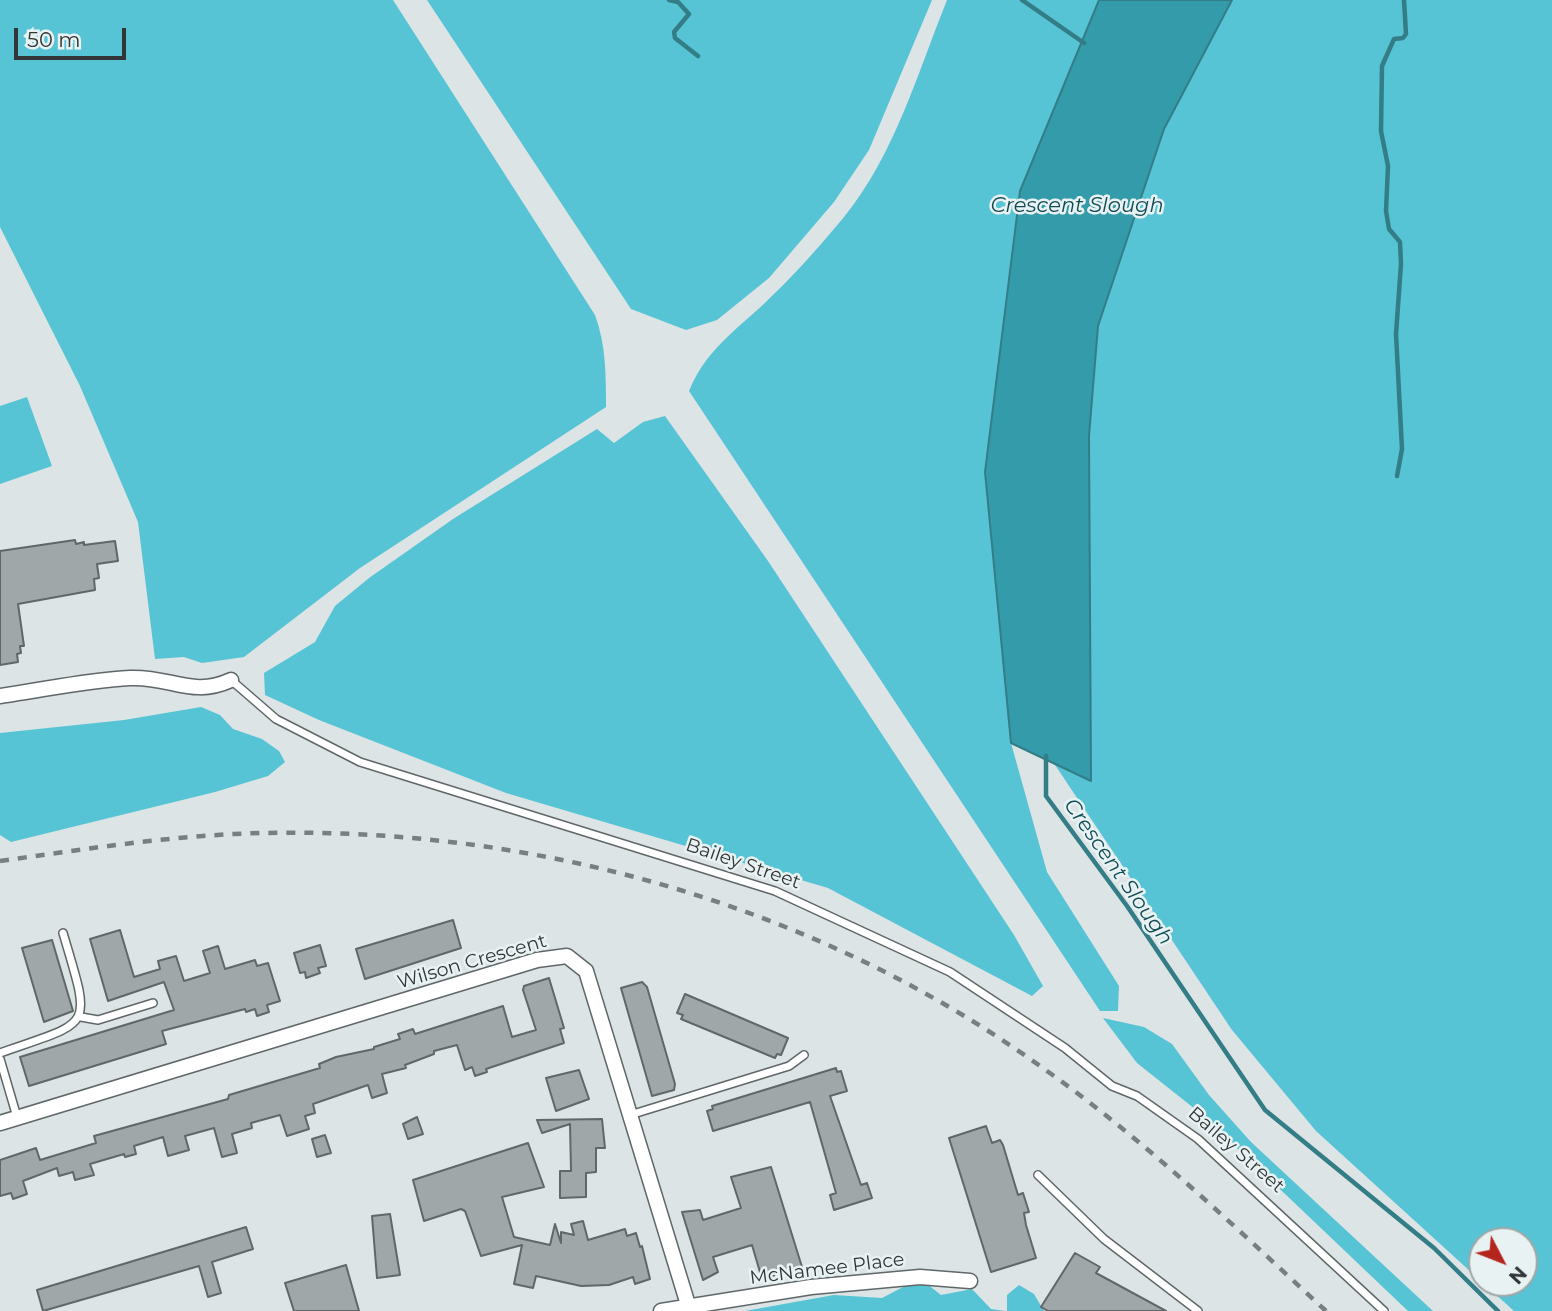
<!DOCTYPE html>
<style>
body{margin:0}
#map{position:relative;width:1552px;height:1311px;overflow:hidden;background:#dce4e6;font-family:Montserrat,sans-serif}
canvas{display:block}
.north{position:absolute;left:1468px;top:1227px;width:70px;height:70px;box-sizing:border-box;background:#e9f2f3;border:2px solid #a0a7a7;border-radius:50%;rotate:132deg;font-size:19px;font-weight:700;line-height:28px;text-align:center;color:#323636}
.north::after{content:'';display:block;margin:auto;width:24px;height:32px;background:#b4251e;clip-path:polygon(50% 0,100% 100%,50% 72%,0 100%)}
.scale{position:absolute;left:14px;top:28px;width:112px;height:32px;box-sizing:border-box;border:4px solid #323636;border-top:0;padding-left:9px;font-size:21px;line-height:24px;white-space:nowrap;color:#323636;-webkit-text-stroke:5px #e9f2f3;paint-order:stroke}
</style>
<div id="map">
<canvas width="1552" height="1311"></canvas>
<div class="north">N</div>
<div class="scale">50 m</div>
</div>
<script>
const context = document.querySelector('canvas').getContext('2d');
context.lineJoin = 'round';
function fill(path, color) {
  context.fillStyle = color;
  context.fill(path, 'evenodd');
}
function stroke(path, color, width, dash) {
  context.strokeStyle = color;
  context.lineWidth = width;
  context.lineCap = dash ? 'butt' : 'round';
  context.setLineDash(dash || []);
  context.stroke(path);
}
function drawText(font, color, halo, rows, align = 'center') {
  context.font = font + ' Montserrat,sans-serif';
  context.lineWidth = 5;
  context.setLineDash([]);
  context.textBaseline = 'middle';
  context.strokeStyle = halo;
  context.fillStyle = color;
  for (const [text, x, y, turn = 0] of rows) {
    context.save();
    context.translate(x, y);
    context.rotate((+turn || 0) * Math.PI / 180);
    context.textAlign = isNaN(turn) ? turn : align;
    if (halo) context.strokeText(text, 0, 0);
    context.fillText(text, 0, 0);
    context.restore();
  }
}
const green = new Path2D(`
 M0 0H393L595 315C606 345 606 375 606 407L360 568 244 657 202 663 184 657 155 659 138 522 80 386 0 227Z
 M427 0H932L869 150 834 202 769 278 717 320 686 330 631 309Z
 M947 0H1099L1068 76 1112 0H1552V1311H1514L1483 1283H1524V1241H1482V1282L1316 1131 1232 1030 1009 696 1011 743 1047 872 1119 986 1118 1011H1100L689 391C708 345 742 327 776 292 800 269 823 242 844 217 894 156 918 72 947 0Z
 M27 397 52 466 0 484V406Z
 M665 416 768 561 1014 935 1043 986 1032 996 828 888 506 793 319 720 265 695 264 673 315 642 335 606 369 578 453 519 597 429 614 443 643 422Z
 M201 707 220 715 233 729 262 739 279 751 285 762 268 776 215 792 11 842 0 835V733L124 720Z
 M1103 1018 1144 1027 1172 1044 1209 1095 1251 1142 1433 1311H1408L1200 1113 1137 1063Z
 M927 1284 941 1295 972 1289 991 1309 1006 1311H745L834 1295 882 1298 905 1286Z
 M1019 1285 1034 1294 1044 1311H1007V1295Z`);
const water = new Path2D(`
 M1099 0H1232L1164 129 1098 326 1089 436 1091 781 1011 743 985 472 1020 191Z`);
const stream = new Path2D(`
 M669 0 678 2 689 14 674 32 675 38 698 56
 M1022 0 1084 43
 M1397 476 1402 449 1396 334 1401 264 1400 242 1389 229 1386 211 1388 166 1381 131 1382 66 1394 39 1403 38 1406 34 1404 0
 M1046 756V796L1127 906 1265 1110 1434 1248 1498 1311`);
const building = new Path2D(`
 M75 540 76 544 84 542V545L115 541 118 561 97 564 99 578 94 579 95 590 18 604 24 646H20L21 653 17 654 18 662 0 665V551Z
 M453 920 461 948 365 979 356 949Z
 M120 930 134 977 160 969 158 961 176 956 184 981 210 973 203 951 218 946 225 969 255 960 257 966 268 963 280 1001 267 1005 269 1012 257 1016 255 1009 246 1012 245 1009 162 1031 166 1044 29 1086 20 1057 174 1010 164 982 108 1001 90 939Z
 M52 940 73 1011 44 1022 22 948Z
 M320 945 326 966 318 968 320 973 306 978 305 972 300 973 294 953Z
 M549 978 564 1028 560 1029 564 1043 486 1069 487 1072 475 1076 472 1067 465 1070 457 1045 434 1051V1054L405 1065 406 1068 382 1074 387 1093 372 1098 368 1085 313 1104 315 1113 305 1116 309 1129 287 1136 280 1115 251 1123 252 1128 232 1134 237 1153 222 1157 214 1128 185 1136 189 1150 168 1156 163 1137 134 1146 136 1154 125 1157 124 1154 90 1164 94 1175 75 1180 73 1172 59 1176 57 1168 23 1181 27 1194 13 1199 11 1193 0 1196V1160L36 1148 40 1160 96 1143 94 1136 228 1099 229 1095 320 1068 319 1064 336 1057 374 1049V1047L400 1039 398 1034 413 1029 415 1034 503 1006 512 1037 536 1030 523 990 524 986Z
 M642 982 647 987 675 1084 674 1090 652 1096 621 988Z
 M685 994 788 1038 781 1055 777 1054 775 1058 681 1019 683 1015 677 1013Z
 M836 1068 837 1072 841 1071 847 1091 830 1096 861 1185 867 1183 872 1198 834 1210 830 1195 836 1193 810 1102 713 1131 707 1111 713 1109 712 1106Z
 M579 1070 589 1099 556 1111 546 1078Z
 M417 1117 423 1134 408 1139 403 1124Z
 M602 1119 605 1148H596V1172L586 1173V1197L560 1198V1171H571L570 1124 542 1133 537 1120Z
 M986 1126 992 1143 1000 1140 1003 1145 1018 1195 1023 1193 1029 1212 1024 1213 1026 1225 1036 1258 991 1272 949 1138Z
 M325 1135 331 1153 317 1157 312 1139Z
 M528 1143 544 1187 502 1197 514 1237 550 1245 555 1224 561 1243V1232L574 1235 571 1224 583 1221 588 1240 625 1229 627 1236 636 1233 640 1247 642 1246 650 1279 635 1284 633 1277 609 1285 581 1286 536 1276 533 1288 514 1284 522 1245 481 1256 465 1211 461 1209 424 1221 413 1180Z
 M771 1167 802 1267 762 1279 752 1245 713 1257 718 1272 703 1280 682 1212 700 1210 703 1220 741 1208 731 1177Z
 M390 1214 400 1275 377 1278 372 1216Z
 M246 1227 253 1249 212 1262 221 1293 208 1297 199 1266 43 1311 37 1290Z
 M1075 1253 1100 1267 1096 1273 1166 1311H1048L1041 1307Z
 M346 1265 359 1311H294L285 1283Z`);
const lane = new Path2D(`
 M231 680 276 719 360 762 775 891 950 972 1065 1048 1112 1086 1137 1096 1198 1139 1384 1311
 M81 1017 98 1020 153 1003
 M0 1053C94 1020 92 1031 63 933
 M0 1059 17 1117
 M630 1115 789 1066 804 1055
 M1038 1175 1104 1239 1198 1311`);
const street = new Path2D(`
 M0 696C43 690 87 680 130 678 171 676 192 698 231 680
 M0 1123 537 960 567 956 586 971 689 1308
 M661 1311 811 1287 920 1277 970 1281`);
const rail = new Path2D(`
 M0 861C78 850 156 838 234 834 520 821 815 902 1047 1071 1147 1142 1236 1228 1326 1311`);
const streetNames = [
 ["Bailey Street",743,864,19],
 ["Wilson Crescent",472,962,-16],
 ["Bailey Street",1236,1150,41],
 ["McNamee Place",827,1269,-7]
];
const waterNames = [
 ["Crescent Slough",1077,206],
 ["Crescent Slough",1118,872,55]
];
fill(green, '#56c4d4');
fill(water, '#349baa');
stroke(water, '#337d87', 2);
stroke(stream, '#337d87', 4.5);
fill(building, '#9fa7a9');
stroke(building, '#606768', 2);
stroke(lane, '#606768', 10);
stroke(street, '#606768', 17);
stroke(lane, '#fff', 7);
stroke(street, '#fff', 14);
stroke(rail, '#797e7f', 4.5, [9, 9]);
drawText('19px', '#323636', '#e9f2f3', streetNames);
drawText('italic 21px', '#124d55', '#e9f2f3', waterNames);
</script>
